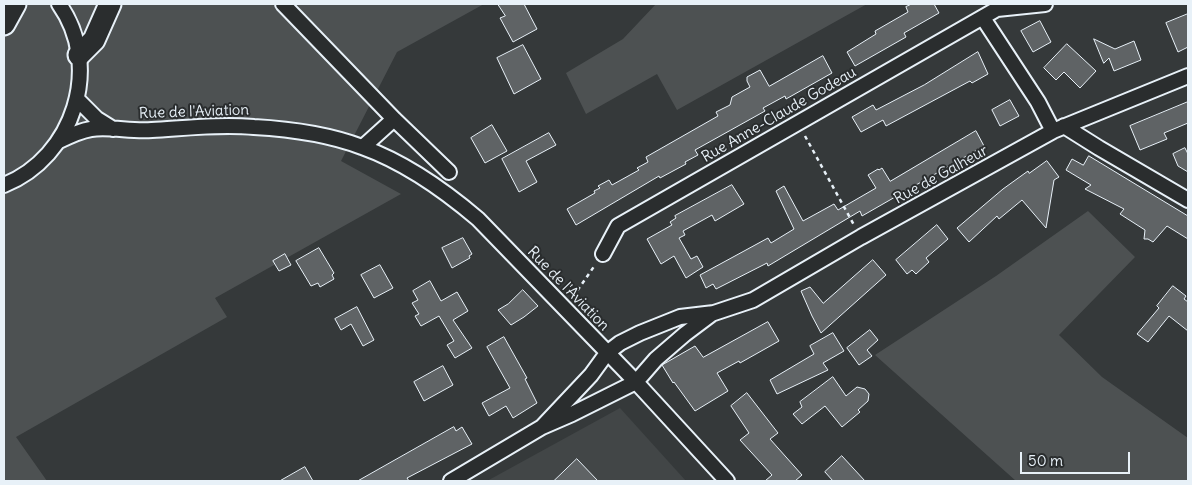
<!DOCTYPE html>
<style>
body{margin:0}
#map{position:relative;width:1192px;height:485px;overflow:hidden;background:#35393a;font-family:Delius,sans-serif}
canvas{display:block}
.frame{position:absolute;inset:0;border:5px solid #e8f1f8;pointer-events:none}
.scale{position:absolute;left:1020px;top:452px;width:110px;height:22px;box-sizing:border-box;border:2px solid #e8f1f8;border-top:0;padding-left:6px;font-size:15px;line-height:18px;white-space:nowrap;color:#e8f1f8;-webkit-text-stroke:4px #2a2d2e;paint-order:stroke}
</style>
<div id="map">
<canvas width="1192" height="485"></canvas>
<div class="frame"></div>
<div class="scale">50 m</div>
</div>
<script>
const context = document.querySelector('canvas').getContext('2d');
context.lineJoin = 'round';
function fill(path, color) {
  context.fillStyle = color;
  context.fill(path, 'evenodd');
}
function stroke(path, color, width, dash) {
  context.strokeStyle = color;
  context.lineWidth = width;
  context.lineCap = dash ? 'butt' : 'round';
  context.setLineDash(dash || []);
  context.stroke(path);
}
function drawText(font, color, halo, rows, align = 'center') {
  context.font = font + ' Delius,sans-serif';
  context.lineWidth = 4;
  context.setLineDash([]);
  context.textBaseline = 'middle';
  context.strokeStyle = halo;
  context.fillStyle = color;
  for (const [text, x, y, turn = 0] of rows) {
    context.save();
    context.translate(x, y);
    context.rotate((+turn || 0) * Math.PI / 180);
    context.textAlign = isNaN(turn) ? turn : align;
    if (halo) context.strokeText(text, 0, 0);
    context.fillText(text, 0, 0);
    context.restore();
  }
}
const built = new Path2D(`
 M620 408 686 481H487Z`);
const green = new Path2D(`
 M4 4H484L397 52 341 161 401 194 215 298 227 317 16 437 47 481H4Z
 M656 4H867L677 110 657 74 586 114 566 73 623 39Z
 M1088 211 1135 257 1059 335 1102 377 1188 438V481H1016L875 355 996 276Z`);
const building = new Path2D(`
 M498 4H524L537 29 513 42 500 18 505 16Z
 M912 4H934L939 13 904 33 906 37 855 66 847 52 876 34 875 31 908 12 906 7Z
 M1188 14V47L1178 52 1166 23Z
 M1040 21 1051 42 1033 52 1021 31Z
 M1094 39 1115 49 1134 41 1141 60 1114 71 1109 58 1104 63Z
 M1067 44 1096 71 1080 88 1064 72 1056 80 1044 68Z
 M523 45 541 79 514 94 497 58Z
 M978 52 988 74 972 83 970 81 886 126 883 120 861 132 852 117 873 105 876 110 924 85Z
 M823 56 832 73 786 99 785 96 763 108 765 111 695 150 698 155 685 162 686 164 660 178 659 176 576 225 567 209 595 193 594 191 600 188 598 186 609 180 612 185 639 170 637 168 648 162 646 157 718 116 716 112 730 105 732 97 750 87 747 81V77L760 70 769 86Z
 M1010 100 1019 116 1000 126 992 110Z
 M1188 102V123L1164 133 1167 139 1140 150 1130 126Z
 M492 125 507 151 485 163 471 138Z
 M976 131 984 146 862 216 860 211 768 266 767 263 716 289 713 284 706 288 700 275 768 238 771 243 794 229 776 191 784 186 803 221 834 204 838 210 876 188 868 175 878 169 879 170 882 168 890 181Z
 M549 133 556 145 526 161 537 182 519 192 502 159Z
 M1185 148 1188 154V172L1178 166 1173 154Z
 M1089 156 1188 216V239L1167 226 1153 242 1148 239H1144L1145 230 1120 214 1124 209 1085 189 1091 185 1066 170 1072 159 1083 165Z
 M1047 161 1059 177 1054 180 1046 228 1022 200 999 219 997 216 969 242 957 228 1003 189 1028 171 1029 173Z
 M732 185 744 204 715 221 712 215 683 231 685 235 679 238 691 259 697 256 703 267 686 278 674 256 661 264 647 239 672 225 670 222 676 218 675 216Z
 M937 225 948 239 926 258 929 262 916 274 912 270 907 274 896 260Z
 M463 238 472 254 469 256 470 258 452 268 442 248Z
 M319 248 334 273 332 275 334 279 320 287 318 283 311 286 296 261Z
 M285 254 291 265 279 271 273 261Z
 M873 260 886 275 821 333 812 316 801 291 810 287 823 303Z
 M380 265 393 288 374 298 361 275Z
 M430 281 441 301 457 292 468 311 453 320 472 348 455 358 447 345 454 341 439 316 421 326 415 316 419 314 412 303 418 300 413 291Z
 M1173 286 1186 296 1184 299 1188 302V331L1169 316 1148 342 1137 334 1159 308 1157 306Z
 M523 290 538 306 524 317 511 325 498 310 508 304Z
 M357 307 374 340 363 346 351 324 341 330 335 319Z
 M768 322 779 341 740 363 739 361 717 373 728 391 695 411 674 382 673 383 662 365 695 346 703 357Z
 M870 330 878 340 867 350 872 356 859 365 847 348Z
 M833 333 844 351 823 363 828 370 777 394 770 380 814 354 810 346Z
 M504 337 527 378 525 379 537 403 513 418 506 406 489 416 482 403 510 388 487 347Z
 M443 366 453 385 424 401 414 382Z
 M833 377 846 396 857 387 865 389 869 394 868 401 858 410 860 412 842 427 825 406 802 424 793 414 802 407 800 402Z
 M747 393 778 433 770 439 802 475 795 481H765L772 475 740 440 749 433 731 406Z
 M454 427 456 431 462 427 472 444 407 478 409 481H358Z
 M842 456 865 481H833L825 472Z
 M577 459 598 481H554Z
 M305 467 313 481H280Z`);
const path = new Path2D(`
 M805 136 854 225
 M573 297 595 265`);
const minor = new Path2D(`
 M283 4 394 119 449 172
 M983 18 1038 102 1053 131
 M77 99 97 119 113 129
 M1064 126 1099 148 1188 200
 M59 141C69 136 79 131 91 129 110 126 132 132 152 130 186 128 220 124 254 127 290 129 328 134 362 147 404 162 444 190 478 219L636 382 727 481
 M363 147 394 119
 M4 185C74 157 103 66 59 4
 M603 254 618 226 997 9 1045 4
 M542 427 591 375 607 353 620 343 640 333 680 317 714 313 753 300 861 237 1053 131 1188 76
 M451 481 542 427 572 414 636 382 656 359 685 334 713 313`);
const highway = new Path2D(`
 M4 24 15 4
 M79 55 94 40 110 4`);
const streetNames = [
 ["Rue de l'Aviation",194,112,-2],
 ["Rue Anne-Claude Godeau",779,115,-30],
 ["Rue de Galheur",941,175,-29],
 ["Rue de l'Aviation",568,289,46]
];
fill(built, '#424647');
fill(green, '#4d5152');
fill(building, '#5f6365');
stroke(building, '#e8f1f8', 1);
stroke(minor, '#e8f1f8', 18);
stroke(highway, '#e8f1f8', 25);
stroke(path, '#e8f1f8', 2.5, [4, 4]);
stroke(minor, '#2a2d2e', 14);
stroke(highway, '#2a2d2e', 21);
drawText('15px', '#e8f1f8', '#2a2d2e', streetNames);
</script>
